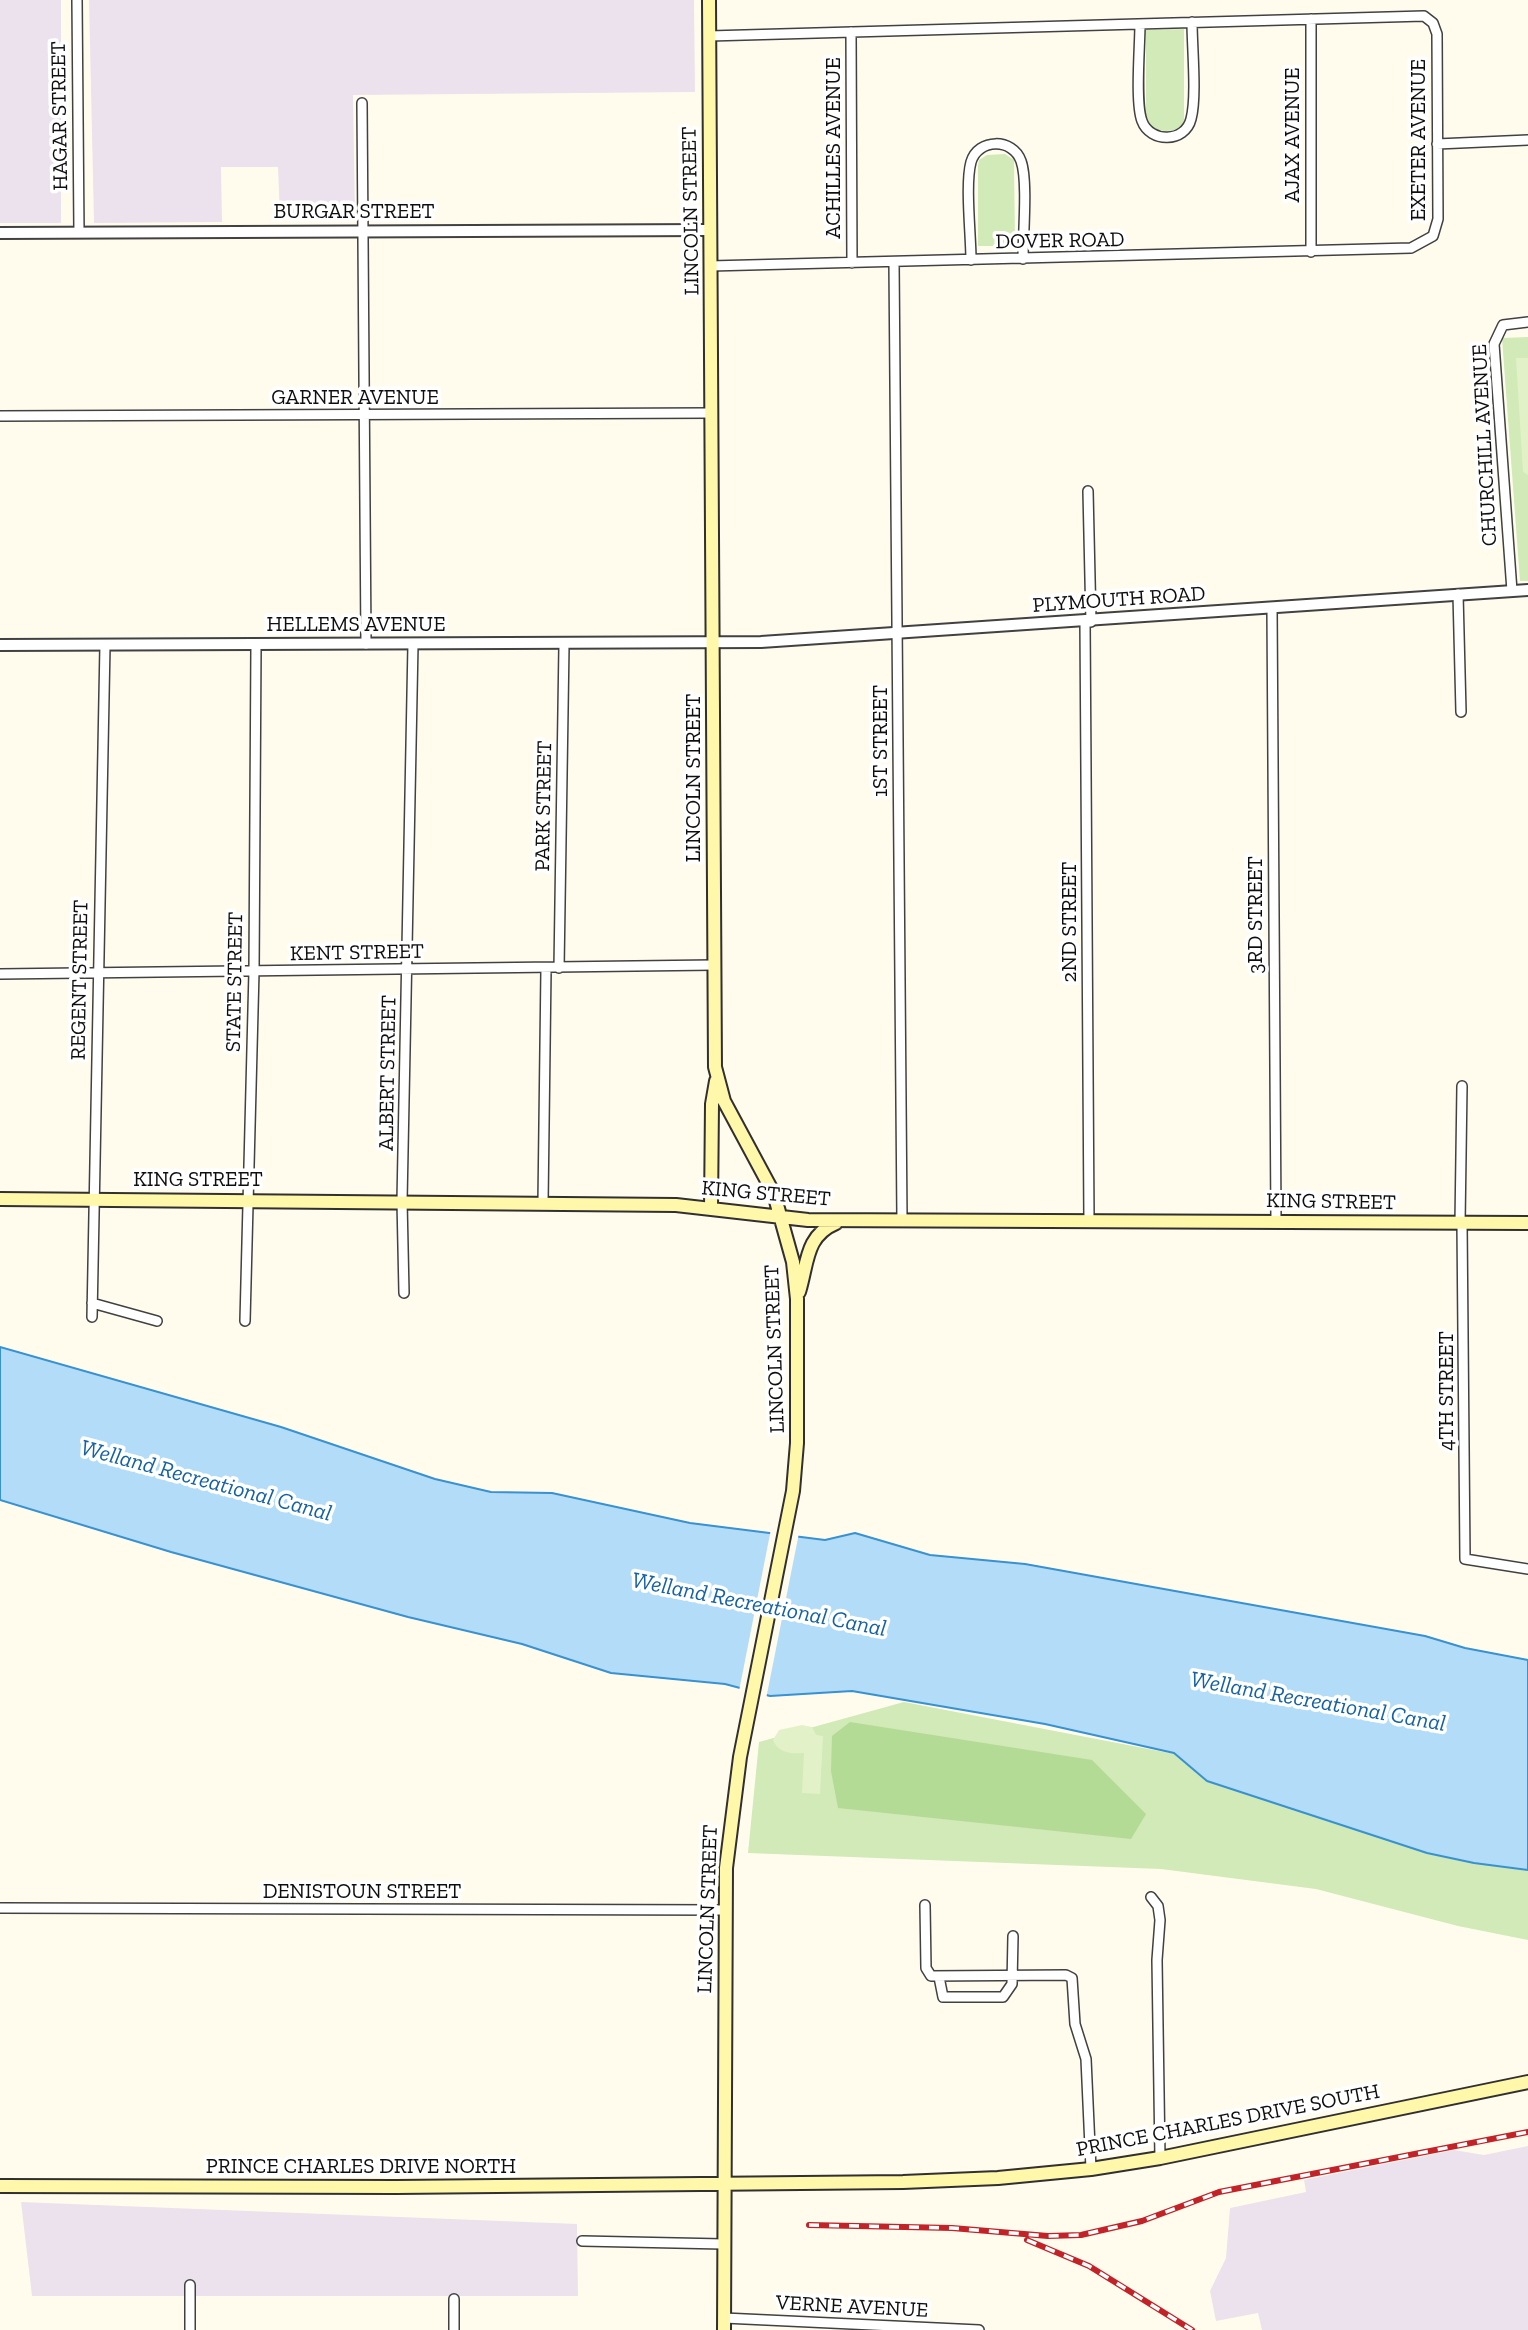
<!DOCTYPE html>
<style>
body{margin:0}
canvas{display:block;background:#fffcee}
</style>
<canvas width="1528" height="2330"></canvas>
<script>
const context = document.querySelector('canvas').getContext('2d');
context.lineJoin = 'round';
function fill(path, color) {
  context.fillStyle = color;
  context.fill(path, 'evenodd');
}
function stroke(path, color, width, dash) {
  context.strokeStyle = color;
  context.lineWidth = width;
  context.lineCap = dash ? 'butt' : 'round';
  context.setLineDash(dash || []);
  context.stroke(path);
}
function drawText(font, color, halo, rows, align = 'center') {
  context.font = font + ' "Zilla Slab",serif';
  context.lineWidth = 7;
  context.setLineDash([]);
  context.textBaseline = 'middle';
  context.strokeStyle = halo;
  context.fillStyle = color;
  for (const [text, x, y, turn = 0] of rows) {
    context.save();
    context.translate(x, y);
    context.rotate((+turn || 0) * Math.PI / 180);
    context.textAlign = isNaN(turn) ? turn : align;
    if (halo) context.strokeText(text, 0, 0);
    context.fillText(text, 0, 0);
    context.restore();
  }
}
const industrial = new Path2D(`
 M0 0H61V223H0Z
 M89 0H694L695 92 353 95 355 216 280 217 278 167H221L222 222 94 223Z
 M1528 2146V2330H1262L1258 2313 1216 2321 1210 2291 1226 2258 1230 2208 1306 2192 1304 2180 1454 2150 1484 2155Z
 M21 2202 577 2224 578 2296H32Z`);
const green = new Path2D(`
 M1184 29V124C1174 133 1163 132 1152 128L1146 115V30Z
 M987 155 1005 154 1014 160 1015 246H978V166L979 160Z
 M1528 337V581H1520L1502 338Z
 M904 1702 1528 1822V1940L1458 1926 1316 1889 1161 1869 748 1853 759 1742Z`);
const forest = new Path2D(`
 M850 1722 1092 1760 1146 1814 1131 1839 838 1808 831 1771 832 1736Z`);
const pitch = new Path2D(`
 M1516 358H1528V475L1523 472Z
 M802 1725 812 1727 816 1735 823 1736 820 1794 802 1793 804 1753C792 1754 778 1753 773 1740L779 1730Z`);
const water = new Path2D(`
 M0 1347 281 1427 435 1479 491 1492 552 1493 690 1523 825 1540 855 1533 930 1555 1025 1564 1425 1636 1465 1648 1528 1660V1870L1474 1863 1427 1853 1207 1781 1174 1753 1045 1724 852 1691 770 1696 725 1684 611 1673 522 1644 408 1617 171 1552 0 1500Z`);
const pier = new Path2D(`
 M771 1529 799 1533 766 1699 739 1691Z`);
const minor = new Path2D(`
 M77 0 79 232
 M1311 19V252
 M1140 24C1140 46 1135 103 1142 121 1150 143 1185 143 1191 119 1197 97 1192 47 1192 22
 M851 32 852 263
 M709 36 1424 16 1433 23 1437 34 1438 219 1433 236 1411 248 710 266
 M362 103 366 644
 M1437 144 1528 140
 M971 260C971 235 965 184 971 162 978 138 1013 138 1021 161 1028 180 1023 235 1023 259
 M894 262 902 1220
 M0 416 711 413
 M1088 491 1091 622
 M1512 591 1494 344 1503 325 1528 322
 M1458 594 1461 712
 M1272 608 1276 1221
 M1085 622 1089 1221
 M559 968 564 645
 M0 974 714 965
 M543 1203 546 969
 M1460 1223 1462 1086
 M1462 1223 1465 1559 1528 1569
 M404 1293 402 1201 413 644
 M92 1303 157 1321
 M92 1317 105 645
 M245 1321 254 971 256 645
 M1151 1897 1158 1906 1160 1920 1157 1960 1160 2158
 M925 1905 926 1968 931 1976 1066 1975 1072 1978 1075 2024 1086 2059 1091 2169
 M0 1908 724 1910
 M939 1977 943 1997H1003L1012 1984 1013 1936
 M582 2241 723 2244
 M190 2285V2330
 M724 2318 979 2330
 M454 2330V2299`);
const tertiary = new Path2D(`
 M0 233 709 230
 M0 645 761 642 1528 590`);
const secondary = new Path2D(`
 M709 0 715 1067 724 1101 774 1194 793 1262 797 1299V1443L793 1491 740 1757 726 1868 724 2330
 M0 1199 676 1205 808 1220 1528 1223
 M711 1209 712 1104 716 1081
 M799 1292C808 1263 805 1236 836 1223
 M0 2186 396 2187 903 2182 998 2178 1091 2169 1160 2158 1528 2082`);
const rail = new Path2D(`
 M809 2225 952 2228 1048 2236 1081 2235 1142 2221 1219 2192 1528 2132
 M1027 2240 1089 2266 1192 2330`);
const streetNames = [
 ["HAGAR STREET",60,116,-91],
 ["AJAX AVENUE",1293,135,-90],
 ["EXETER AVENUE",1419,140,-90],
 ["ACHILLES AVENUE",834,148,-90],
 ["LINCOLN STREET",691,211,-91],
 ["BURGAR STREET",354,212],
 ["DOVER ROAD",1060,241,-1],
 ["GARNER AVENUE",355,398],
 ["CHURCHILL AVENUE",1485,445,-93],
 ["PLYMOUTH ROAD",1119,600,-4],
 ["HELLEMS AVENUE",356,625],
 ["1ST STREET",881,741,-90],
 ["LINCOLN STREET",694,778,-90],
 ["PARK STREET",544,806,-89],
 ["3RD STREET",1256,915,-90],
 ["2ND STREET",1070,922,-90],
 ["KENT STREET",357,953,-1],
 ["REGENT STREET",80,980,-89],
 ["STATE STREET",235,982,-89],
 ["ALBERT STREET",388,1073,-89],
 ["KING STREET",198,1180],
 ["KING STREET",766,1194,5],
 ["KING STREET",1331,1202,1],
 ["LINCOLN STREET",775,1349,-92],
 ["4TH STREET",1447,1391,-90],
 ["DENISTOUN STREET",362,1892],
 ["LINCOLN STREET",708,1909,-88],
 ["PRINCE CHARLES DRIVE SOUTH",1228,2121,-11],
 ["PRINCE CHARLES DRIVE NORTH",361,2167],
 ["VERNE AVENUE",852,2307,3]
];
const waterNames = [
 ["Welland Recreational Canal",206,1481,15],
 ["Welland Recreational Canal",759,1605,11],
 ["Welland Recreational Canal",1318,1702,10]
];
fill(industrial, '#ece2ed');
fill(green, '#d1eab7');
fill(forest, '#b4db96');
fill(pitch, '#e3f1c9');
fill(water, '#b2dcf7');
stroke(water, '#3891d0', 2);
fill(pier, '#fffcee');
stroke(minor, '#414141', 12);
stroke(tertiary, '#414141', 14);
stroke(secondary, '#303030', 16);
stroke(minor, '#fff', 9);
stroke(tertiary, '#fff', 10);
stroke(secondary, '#fff7a9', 12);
stroke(rail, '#c12328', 6);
stroke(rail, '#fff', 3.5, [10]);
drawText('21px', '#0e0e0e', '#fff', streetNames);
drawText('italic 23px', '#1462a2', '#fff', waterNames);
</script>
